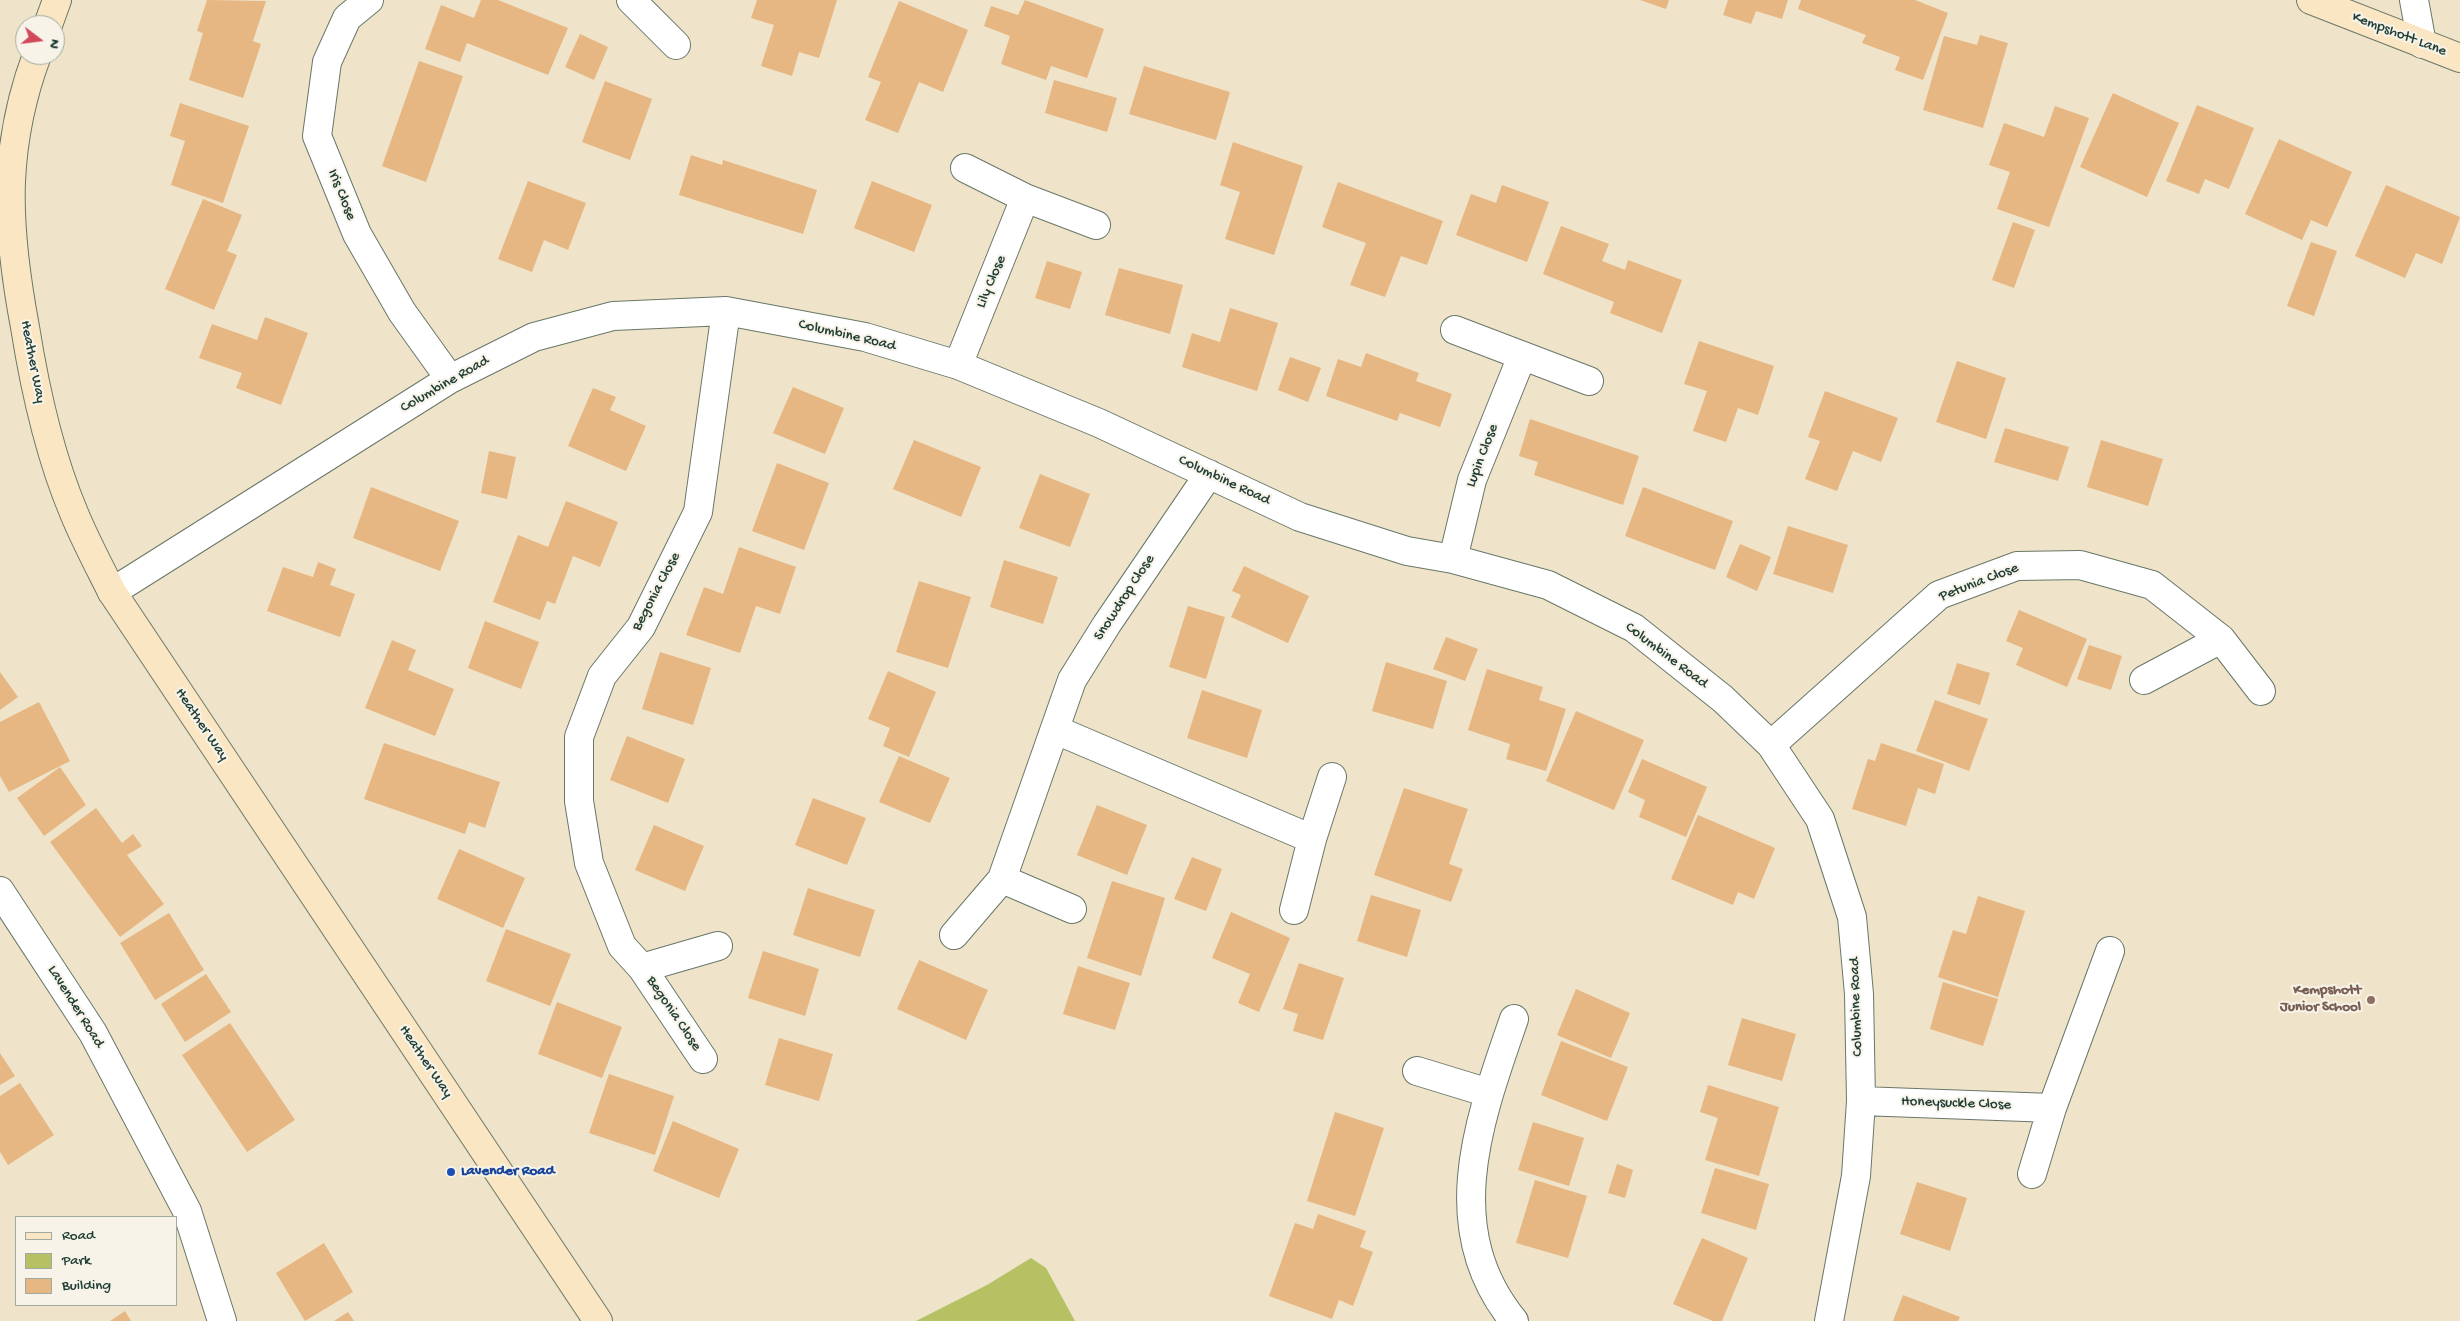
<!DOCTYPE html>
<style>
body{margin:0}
#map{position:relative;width:2460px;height:1321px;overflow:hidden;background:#efe4c9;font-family:"Gochi Hand",sans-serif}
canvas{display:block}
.legend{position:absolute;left:15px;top:1216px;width:162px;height:90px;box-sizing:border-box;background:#f7f3e8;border:1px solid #a1aaa0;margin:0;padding:6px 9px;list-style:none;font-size:15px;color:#1f3d34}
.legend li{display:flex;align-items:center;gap:10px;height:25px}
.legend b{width:25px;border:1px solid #a1aaa0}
.north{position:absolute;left:15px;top:15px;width:50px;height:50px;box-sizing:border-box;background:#f7f3e8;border:1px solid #a1aaa0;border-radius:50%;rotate:105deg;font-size:14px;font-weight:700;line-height:20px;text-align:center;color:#1f3d34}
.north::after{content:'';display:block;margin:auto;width:18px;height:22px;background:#d1495b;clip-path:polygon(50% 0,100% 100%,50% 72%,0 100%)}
</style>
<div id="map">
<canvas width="2460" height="1321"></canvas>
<ul class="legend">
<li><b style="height:6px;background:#fbe6c4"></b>Road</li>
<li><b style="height:14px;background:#b5c163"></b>Park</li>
<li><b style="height:14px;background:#e6b683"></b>Building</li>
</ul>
<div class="north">N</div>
</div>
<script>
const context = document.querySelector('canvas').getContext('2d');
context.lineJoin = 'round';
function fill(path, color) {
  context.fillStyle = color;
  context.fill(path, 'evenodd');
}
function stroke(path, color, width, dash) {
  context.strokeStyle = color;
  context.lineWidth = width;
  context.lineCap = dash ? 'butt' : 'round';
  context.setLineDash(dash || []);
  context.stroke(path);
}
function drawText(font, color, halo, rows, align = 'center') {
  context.font = font + ' "Gochi Hand",sans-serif';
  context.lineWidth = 4;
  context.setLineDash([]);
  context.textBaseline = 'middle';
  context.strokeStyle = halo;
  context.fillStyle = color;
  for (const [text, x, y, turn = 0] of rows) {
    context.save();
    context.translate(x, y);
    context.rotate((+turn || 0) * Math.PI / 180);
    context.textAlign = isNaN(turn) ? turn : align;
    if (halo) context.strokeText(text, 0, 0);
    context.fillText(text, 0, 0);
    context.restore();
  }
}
const green = new Path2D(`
 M1031 1258 1046 1268 1075 1321H916L987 1285Z`);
const building = new Path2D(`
 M207 0 266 1 253 41 261 44 243 98 189 80 203 33 197 31Z
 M481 0H498L568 28 548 75 467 43 460 62 425 49 441 5 474 18Z
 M757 0H837L819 58 799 52 792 76 761 66 774 25 751 18Z
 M1025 0 1104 29 1087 78 1051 66 1046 80 1001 64 1010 36 984 26 991 6 1018 15Z
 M1640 0H1669L1666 9Z
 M1728 0H1788L1782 19 1756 11 1751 24 1723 15Z
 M1801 0H1915L1948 13 1923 80 1895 70 1900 57 1862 43 1866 35 1798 9Z
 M899 1 968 30 943 92 919 82 898 133 865 120 881 82 868 77Z
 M580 34 608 47 594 80 565 67Z
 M1980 35 2008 43 1983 128 1923 110 1944 36 1977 45Z
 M419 61 463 76 426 182 382 166Z
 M1144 66 1230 92 1216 140 1129 114Z
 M1054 80 1117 98 1107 132 1045 113Z
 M605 81 652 99 630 160 582 142Z
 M2113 93 2179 123 2147 197 2080 167Z
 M180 103 249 126 223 203 171 185 185 141 170 136Z
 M2197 105 2254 128 2229 189 2205 179 2199 194 2166 181Z
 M2055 106 2089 118 2049 227 1997 209 2010 172 1989 165 2004 123 2044 137Z
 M2279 139 2352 172 2327 227 2311 220 2302 240 2245 214Z
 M1233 142 1303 166 1274 255 1225 239 1240 192 1220 185Z
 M691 155 722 165 723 160 817 190 803 234 679 195Z
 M528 181 586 203 568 250 544 240 532 272 498 259Z
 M872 181 932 205 914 252 854 228Z
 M1338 182 1443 221 1427 265 1401 256 1385 297 1350 285 1366 243 1322 227Z
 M1502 185 1549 202 1527 262 1456 235 1471 194 1496 203Z
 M2386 185 2460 217 2442 264 2416 253 2405 278 2355 256Z
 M203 199 242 215 227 251 237 255 214 310 165 289Z
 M2013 222 2035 230 2014 288 1992 280Z
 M1561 226 1609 244 1602 261 1625 270 1628 260 1682 280 1662 333 1610 313 1614 302 1543 274Z
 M2311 242 2337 251 2314 316 2287 306Z
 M1047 261 1082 272 1070 309 1035 298Z
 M1119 268 1183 285 1170 334 1105 315Z
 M1230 308 1278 323 1257 391 1182 367 1192 333 1220 342Z
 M265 317 308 333 281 405 236 388 242 373 199 358 212 324 257 340Z
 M1699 341 1774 366 1758 415 1738 408 1726 442 1693 431 1707 391 1684 384Z
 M1366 353 1419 373 1416 381 1452 394 1440 427 1400 413 1397 421 1326 396 1338 359 1361 367Z
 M1290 357 1321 368 1308 402 1278 390Z
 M1957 361 2006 378 1986 439 1936 422Z
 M793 387 844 408 825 454 773 433Z
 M593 388 616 397 610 410 646 426 626 471 568 446Z
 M1825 391 1898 418 1881 462 1853 451 1837 491 1805 479 1820 441 1808 437Z
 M1530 419 1639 456 1623 505 1534 475 1538 462 1519 456Z
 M2005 428 2069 447 2058 481 1994 462Z
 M914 440 981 467 961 517 893 489Z
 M2101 440 2163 459 2148 506 2087 487Z
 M489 451 516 457 507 499 481 493Z
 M777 463 829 483 804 550 752 531Z
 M1040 474 1090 494 1070 547 1019 528Z
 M371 487 459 521 440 571 353 538Z
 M1643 487 1733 521 1715 570 1625 536Z
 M566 501 618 522 600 567 573 556 555 604 547 601 540 620 493 602 518 535 548 547Z
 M1788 526 1848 545 1833 593 1773 574Z
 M1740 544 1771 557 1757 591 1726 577Z
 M739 547 796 567 780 614 756 606 740 653 686 635 704 587 723 594Z
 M1004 560 1058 577 1043 624 990 607Z
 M318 562 336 569 330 585 355 594 340 637 267 611 283 567 313 577Z
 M1244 566 1309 596 1288 643 1231 617 1241 595 1232 591Z
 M919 581 971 597 948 668 896 652Z
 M1188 606 1225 617 1206 679 1169 667Z
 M2019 610 2087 639 2067 687 2016 665 2023 648 2006 641Z
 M485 621 539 642 521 689 468 668Z
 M1446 637 1478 649 1465 681 1433 669Z
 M392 640 416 650 408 670 454 689 435 736 365 708Z
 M2089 645 2122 656 2111 690 2077 679Z
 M660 652 711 668 693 725 642 709Z
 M1386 662 1447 681 1433 729 1372 711Z
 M1957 663 1990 673 1980 705 1947 694Z
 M1487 669 1543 687 1539 700 1566 709 1546 771 1506 759 1510 744 1468 730Z
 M888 671 936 692 909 757 883 746 890 728 868 719Z
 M0 672 18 697 0 710Z
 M1202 690 1262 710 1247 758 1187 738Z
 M1935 700 1988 719 1969 771 1916 751Z
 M39 702 70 761 9 792 0 776V722Z
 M1576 711 1644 740 1614 810 1546 781Z
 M627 736 685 759 668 803 610 780Z
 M384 743 500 782 485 828 469 822 465 834 364 799Z
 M1881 743 1944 764 1935 794 1918 788 1906 826 1852 809 1868 759 1875 761Z
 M899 756 950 778 930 823 879 802Z
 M1642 759 1707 787 1686 837 1639 817 1645 800 1628 792Z
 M60 767 86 805 44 836 17 798Z
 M1404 788 1468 809 1449 864 1463 869 1451 902 1374 875Z
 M813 798 866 818 847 865 795 845Z
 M1097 805 1147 825 1127 875 1077 855Z
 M96 808 122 843 133 834 142 846 127 855 164 904 120 937 50 842Z
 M1698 815 1775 848 1754 899 1738 892 1733 905 1671 879Z
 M654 825 704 846 685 891 635 870Z
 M459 849 525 878 503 928 437 899Z
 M1192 857 1222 869 1206 911 1174 899Z
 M1112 881 1165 898 1141 976 1087 958Z
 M808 888 875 910 860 957 793 935Z
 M1371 895 1421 910 1407 957 1357 941Z
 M1978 896 2025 911 1998 997 1938 977 1953 930 1966 934Z
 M1231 912 1290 938 1259 1012 1238 1003 1250 974 1212 958Z
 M169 913 204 970 155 1000 120 943Z
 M506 929 571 954 550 1006 486 981Z
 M763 951 819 969 805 1016 748 998Z
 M919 960 988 990 966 1040 897 1009Z
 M1299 963 1344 978 1323 1040 1293 1031 1298 1014 1283 1009Z
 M1078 966 1130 983 1115 1030 1063 1014Z
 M206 974 231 1012 185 1042 161 1004Z
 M1943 982 1998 999 1983 1046 1930 1029Z
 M1576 989 1630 1013 1611 1058 1557 1035Z
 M557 1002 622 1027 602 1078 538 1054Z
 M1742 1018 1796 1034 1782 1081 1728 1065Z
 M230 1023 295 1120 247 1152 182 1055Z
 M779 1038 833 1054 819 1101 765 1085Z
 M1561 1041 1628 1067 1607 1121 1541 1095Z
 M0 1053 15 1076 0 1085Z
 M609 1074 674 1096 655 1155 589 1133Z
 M20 1083 54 1135 8 1165 0 1152V1096Z
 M1708 1085 1779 1107 1759 1176 1705 1160 1718 1118 1700 1112Z
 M1335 1112 1384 1128 1355 1216 1307 1201Z
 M673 1121 739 1149 719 1198 653 1171Z
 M1533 1122 1584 1138 1569 1186 1518 1170Z
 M1617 1164 1633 1170 1625 1198 1608 1193Z
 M1715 1168 1769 1184 1756 1230 1701 1213Z
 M1535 1180 1587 1196 1568 1258 1516 1243Z
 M1917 1182 1967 1198 1950 1251 1900 1234Z
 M1318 1214 1366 1231 1360 1247 1373 1252 1353 1306 1339 1300 1332 1319 1269 1296 1295 1223 1313 1229Z
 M1702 1238 1748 1258 1722 1321H1713L1673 1304Z
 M324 1243 353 1292 305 1321 276 1273Z
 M1903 1295 1960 1317 1958 1321H1893Z
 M125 1311 131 1321H110Z
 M348 1312 354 1321H334Z`);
const street = new Path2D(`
 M369 0 347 18 327 62 317 136 357 234 402 312 450 379
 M631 0 676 45
 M2414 0 2422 44
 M965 168 1025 198 1096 225
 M1455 330 1589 381
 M958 365 1025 198
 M1453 559 1472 480 1522 356
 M112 592 450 379 534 337 613 316 726 311 865 337 958 365 1099 423 1300 517 1407 551 1453 559 1548 585 1634 628 1723 699 1771 745 1820 819 1852 917 1859 994 1861 1101 1856 1176 1829 1321
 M2144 680 2221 639
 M1056 730 1312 839
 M1771 745 1939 595 2017 566 2080 565 2152 585 2221 639 2261 691
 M1002 879 1072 909
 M0 891 93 1033 187 1211 222 1321
 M1294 910 1312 839 1332 777
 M954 935 1002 879 1072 680 1107 624 1209 474
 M642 968 718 946
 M703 1059 642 968 622 946 589 863 579 801V737L602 676 641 627 698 512 726 311
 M1417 1071 1489 1093
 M1861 1101 2052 1108
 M2032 1174 2052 1108 2110 951
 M1514 1321C1438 1228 1479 1120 1514 1019`);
const secondary = new Path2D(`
 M2311 0 2460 58
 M48 25 57 0
 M37 55C22 95 13 138 11 181 9 229 16 279 25 327 35 390 49 454 74 513 85 540 99 566 112 592L598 1321`);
const markers = [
 [2371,1000,5,"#8d6e63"],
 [451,1172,5,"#1a4fb4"]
];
const streetNames = [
 ["Kempshott Lane",2399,35,21],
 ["Iris Close",341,195,68],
 ["Lily Close",992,282,-67],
 ["Columbine Road",847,336,13],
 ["Heather Way",32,362,79],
 ["Columbine Road",445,385,-30],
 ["Lupin Close",1483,456,-69],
 ["Columbine Road",1224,481,25],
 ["Petunia Close",1979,583,-21],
 ["Begonia Close",657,592,-62],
 ["Snowdrop Close",1125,598,-57],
 ["Columbine Road",1666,656,37],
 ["Heather Way",201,725,56],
 ["Lavender Road",75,1007,58],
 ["Columbine Road",1857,1007,-92],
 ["Begonia Close",673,1014,56],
 ["Heather Way",425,1062,56],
 ["Honeysuckle Close",1956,1104,2]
];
const educationNames = [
 ["Kempshott",2361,991],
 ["Junior School",2361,1008]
];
const transitNames = [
 ["Lavender Road",461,1172]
];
fill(green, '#b5c163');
fill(building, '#e6b683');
stroke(street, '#687768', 30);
stroke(secondary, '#687768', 30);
stroke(street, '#fff', 28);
stroke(secondary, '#fbe6c4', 28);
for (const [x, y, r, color] of markers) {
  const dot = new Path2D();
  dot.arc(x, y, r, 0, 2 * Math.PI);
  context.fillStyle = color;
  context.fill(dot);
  stroke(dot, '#f7f3e8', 2);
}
drawText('15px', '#1f3d34', '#f7f3e8', streetNames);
drawText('bold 15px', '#785e54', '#f7f3e8', educationNames, 'right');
drawText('bold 15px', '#164399', '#f7f3e8', transitNames, 'left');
</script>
